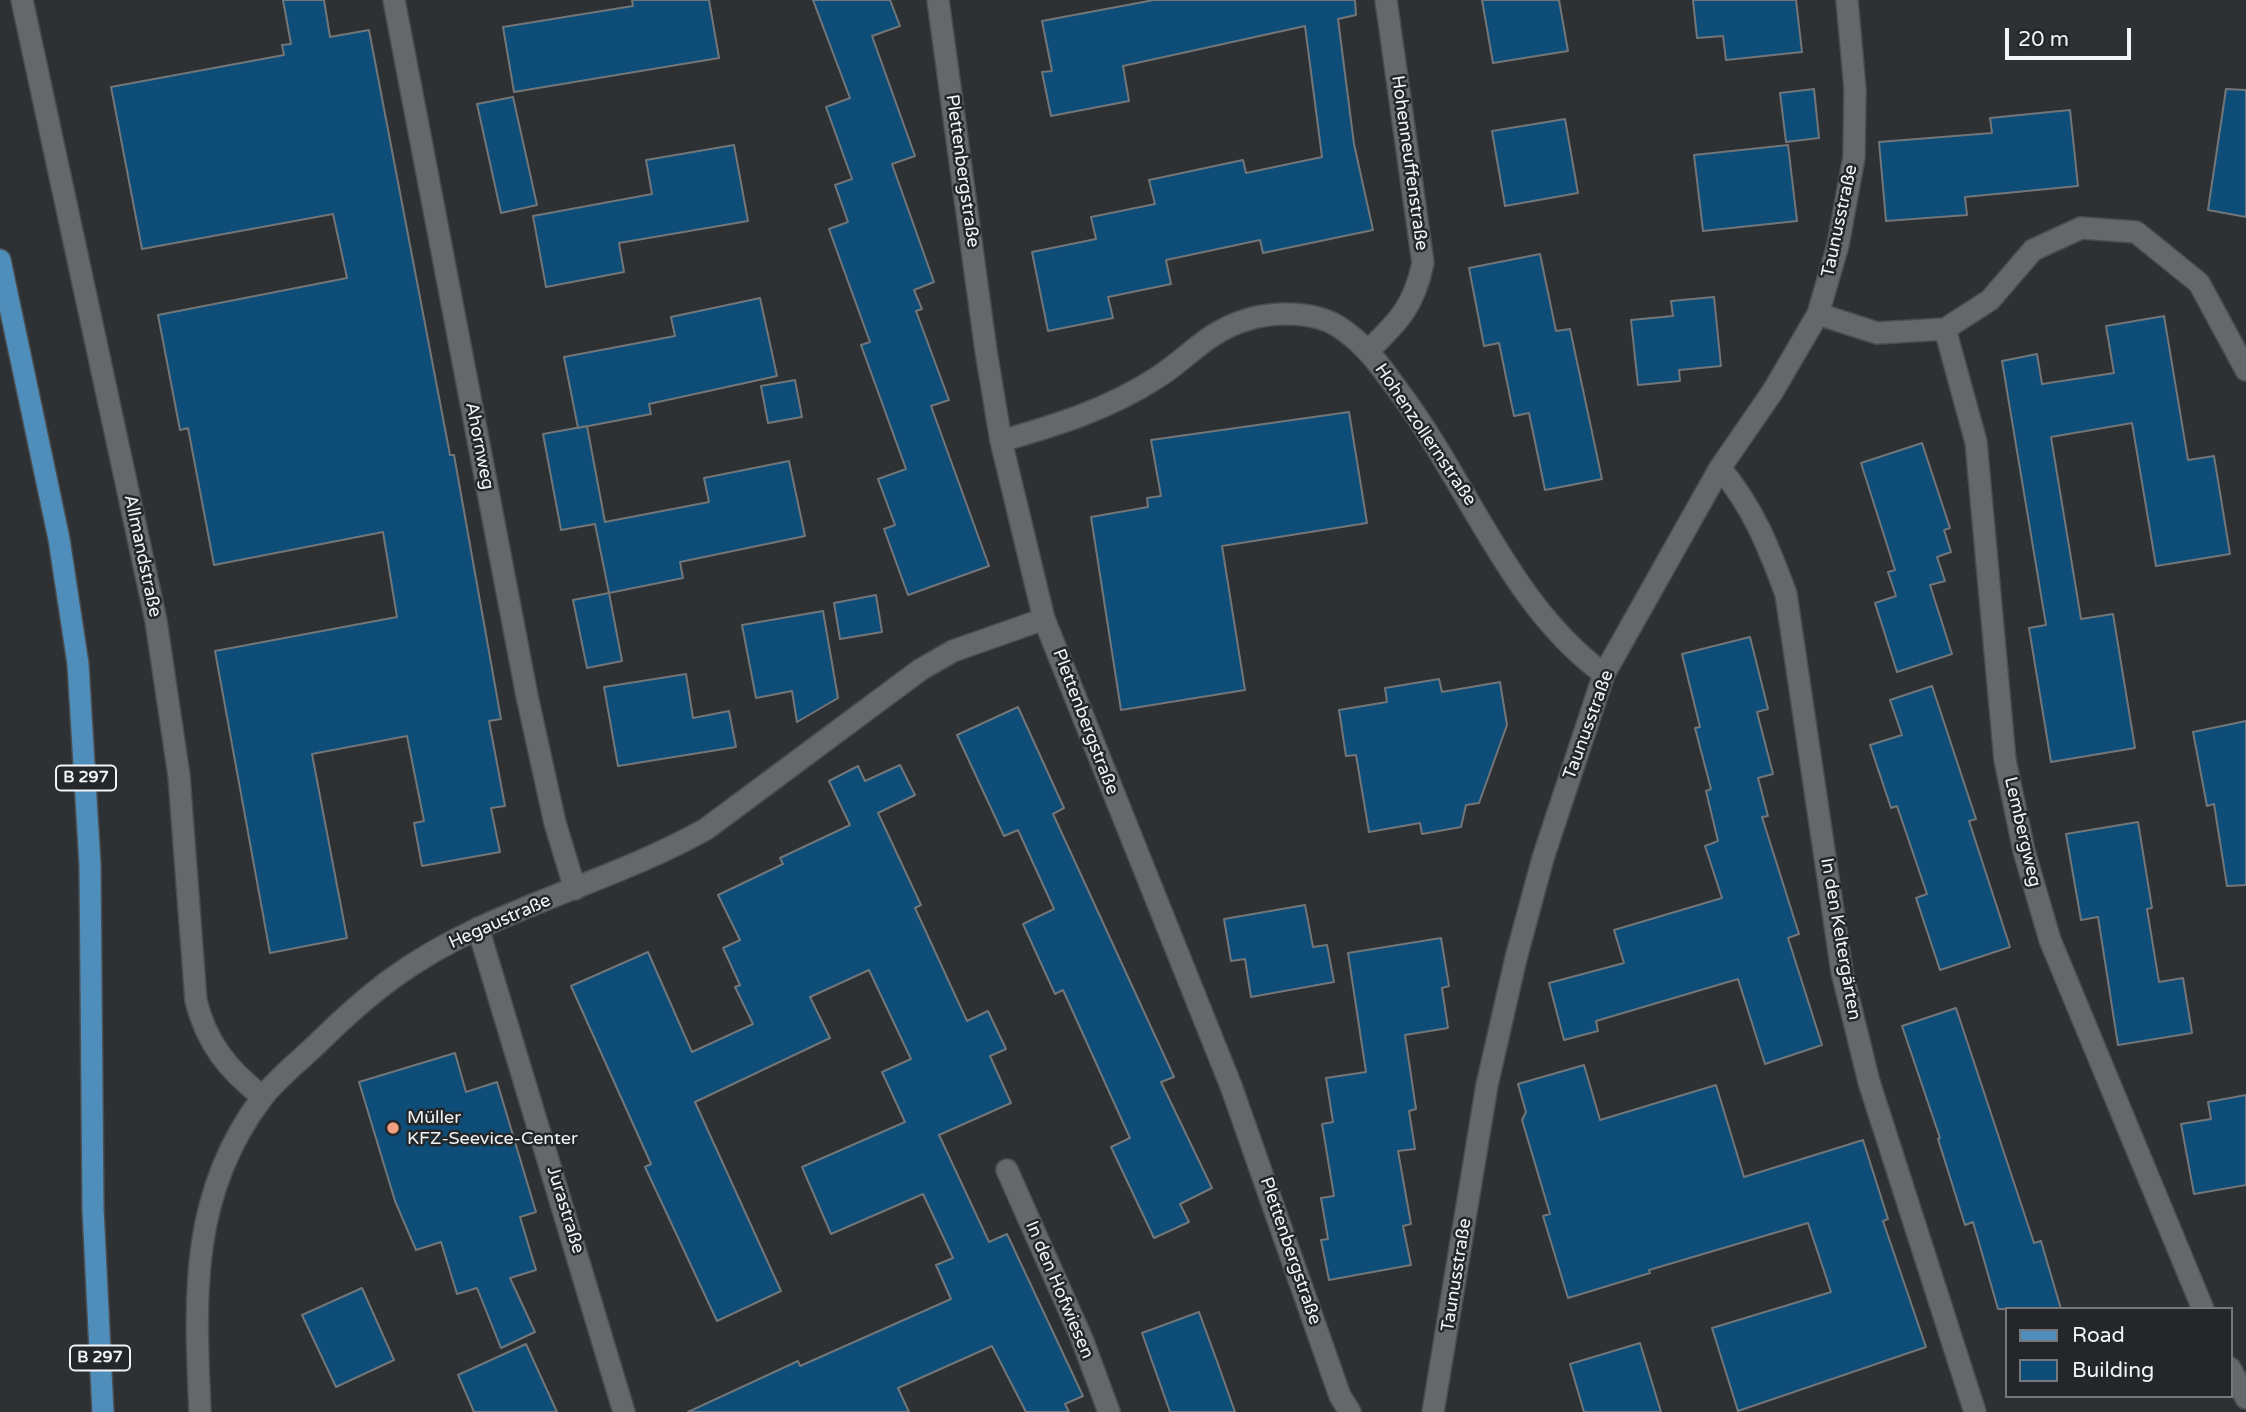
<!DOCTYPE html>
<meta charset="utf-8">
<style>
body{margin:0}
#map{position:relative;width:2246px;height:1412px;overflow:hidden;background:#2d3134;font-family:"Varela Round",sans-serif}
canvas{display:block}
.legend{position:absolute;left:2005px;top:1307px;width:228px;height:91px;box-sizing:border-box;background:#24272a;border:2px solid #76797c;margin:0;padding:9px 12px;list-style:none;font-size:21px;color:#f2f4f6}
.legend li{display:flex;align-items:center;gap:14px;height:35px}
.legend b{width:35px;border:2px solid #76797c}
.scale{position:absolute;left:2005px;top:28px;width:126px;height:32px;box-sizing:border-box;border:4px solid #f2f4f6;border-top:0;padding-left:9px;font-size:21px;line-height:24px;white-space:nowrap;color:#f2f4f6;-webkit-text-stroke:5px #24272a;paint-order:stroke}
</style>
<div id="map">
<canvas width="2246" height="1412"></canvas>
<ul class="legend">
<li><b style="height:9px;background:#4f8dbb"></b>Road</li>
<li><b style="height:19px;background:#0e4d78"></b>Building</li>
</ul>
<div class="scale">20 m</div>
</div>
<script>
const context = document.querySelector('canvas').getContext('2d');
context.lineJoin = 'round';
function fill(path, color) {
  context.fillStyle = color;
  context.fill(path, 'evenodd');
}
function stroke(path, color, width, dash) {
  context.strokeStyle = color;
  context.lineWidth = width;
  context.lineCap = dash ? 'butt' : 'round';
  context.setLineDash(dash || []);
  context.stroke(path);
}
function drawText(font, color, halo, rows, align = 'center') {
  context.font = font + ' "Varela Round",sans-serif';
  context.lineWidth = 5;
  context.setLineDash([]);
  context.textBaseline = 'middle';
  context.strokeStyle = halo;
  context.fillStyle = color;
  for (const [text, x, y, turn = 0] of rows) {
    context.save();
    context.translate(x, y);
    context.rotate((+turn || 0) * Math.PI / 180);
    context.textAlign = isNaN(turn) ? turn : align;
    if (halo) context.strokeText(text, 0, 0);
    context.fillText(text, 0, 0);
    context.restore();
  }
}
const building = new Path2D(`
 M283 0H324L330 37 369 30 450 455H454L501 719 489 721 505 806 491 808 500 852 422 866 414 823 424 821 407 736 312 754 347 938 270 953 215 651 397 617 383 532 214 565 188 428 180 430 158 315 347 278 333 214 142 249 111 87 284 55 282 45 291 44Z
 M632 0H709L719 58 514 92 503 27 633 6Z
 M813 0H890L900 26 872 36 915 156 892 164 934 282 914 290 922 309 916 311 949 400 931 406 989 566 908 595 884 529 895 525 878 479 906 469 861 345 870 342 829 229 848 222 835 185 852 179 826 107 850 98Z
 M1154 0H1355L1356 15 1338 19 1354 144 1373 230 1263 253 1260 240 1166 260 1171 284 1108 297 1113 318 1048 331 1032 252 1096 239 1091 217 1155 204 1149 180 1243 160 1246 173 1322 157 1305 26 1123 66 1129 101 1051 116 1042 72 1052 71 1042 21Z
 M1482 0H1559L1568 51 1493 63Z
 M1693 0H1796L1802 52 1726 60 1723 36 1697 38Z
 M1814 89 1819 138 1786 142 1780 93Z
 M2226 89 2246 90V217L2208 210Z
 M513 97 537 205 501 213 477 104Z
 M2070 110 2078 186 1965 197 1967 215 1886 221 1879 142 1992 133 1990 118Z
 M1565 119 1578 193 1505 206 1492 131Z
 M734 145 748 221 619 243 624 272 546 287 533 216 652 194 646 160Z
 M1788 145 1797 221 1703 231 1694 155Z
 M1540 254 1556 331 1570 329 1602 479 1545 490 1529 413 1514 416 1499 343 1484 346 1469 268Z
 M1714 297 1721 366 1679 370 1680 381 1638 385 1631 320 1673 316 1671 301Z
 M760 298 777 376 649 404 651 414 578 428 564 357 675 336 671 317Z
 M2164 316 2188 460 2214 456 2230 554 2156 566 2132 423 2051 437 2081 619 2113 614 2135 748 2051 762 2029 628 2046 625 2002 361 2037 354 2042 384 2114 373 2106 326Z
 M795 380 802 417 768 423 761 386Z
 M1349 412 1367 523 1222 546 1245 690 1121 710 1091 517 1148 507 1147 498 1161 496 1151 440Z
 M587 426 605 522 709 502 704 478 789 461 805 536 680 562 683 578 609 593 622 661 587 668 573 600 609 593 595 524 561 530 543 434Z
 M1922 443 1950 528 1944 530 1951 552 1937 557 1945 581 1930 585 1952 654 1897 672 1875 603 1896 596 1888 572 1895 570 1861 463Z
 M876 595 882 632 840 639 834 603Z
 M823 611 838 698 797 722 792 691 756 698 742 625Z
 M1750 637 1768 709 1757 712 1773 774 1758 778 1768 816 1762 817 1799 934 1788 938 1822 1045 1765 1064 1738 979 1596 1021 1598 1031 1564 1040 1549 983 1624 963 1614 930 1722 898 1705 846 1718 841 1706 791 1711 789 1695 728 1700 727 1682 654Z
 M686 674 693 718 729 711 736 747 618 766 604 687Z
 M1439 679 1442 692 1500 682 1507 725 1479 803 1466 805 1461 827 1422 834 1420 823 1369 832 1356 755 1346 756 1339 710 1387 702 1385 688Z
 M1932 686 1976 819 1969 821 2010 947 1940 970 1916 898 1927 894 1897 806 1891 808 1870 745 1902 735 1890 700Z
 M1018 707 1064 808 1053 814 1174 1077 1161 1082 1212 1188 1180 1204 1189 1222 1154 1238 1111 1147 1130 1138 1063 990 1055 994 1023 924 1054 909 1018 830 1004 836 957 735Z
 M2246 721V885L2227 886 2214 804 2207 806 2193 732Z
 M900 765 915 795 878 813 921 905 915 908 967 1021 988 1011 1006 1049 990 1056 1011 1103 939 1135 989 1242 1007 1234 1083 1396 1065 1404 1069 1412H1026L992 1346 898 1388 909 1412H688L798 1361 800 1366 951 1299 936 1265 953 1258 923 1194 831 1234 802 1167 905 1122 882 1072 911 1059 869 970 810 997 830 1038 695 1102 781 1291 717 1321 645 1167 651 1164 571 986 648 952 692 1052 753 1024 735 987 740 985 723 948 740 940 718 895 783 864 780 858 850 825 829 781 858 766 865 781Z
 M2138 822 2152 908 2147 909 2159 982 2183 978 2192 1033 2118 1045 2098 917 2081 920 2066 834Z
 M1305 905 1313 947 1327 945 1334 982 1251 997 1245 959 1231 961 1224 919Z
 M1441 938 1449 986 1442 988 1448 1028 1405 1035 1416 1109 1409 1111 1415 1149 1398 1151 1411 1224 1403 1226 1411 1265 1329 1280 1321 1240 1328 1239 1321 1198 1334 1196 1322 1124 1333 1122 1326 1078 1366 1072 1348 953Z
 M1956 1008 2034 1243 2041 1241 2061 1309H1998L1973 1222 1965 1225 1938 1139 1940 1138 1902 1026Z
 M455 1053 466 1092 497 1082 536 1212 520 1217 536 1270 510 1278 535 1332 501 1348 477 1288 457 1294 441 1242 416 1250 395 1201 359 1082Z
 M1584 1065 1600 1120 1716 1085 1744 1177 1863 1140 1888 1219 1883 1221 1926 1347 1738 1411 1712 1328 1831 1292 1808 1223 1649 1270 1650 1273 1568 1298 1543 1216 1550 1214 1522 1120 1526 1112 1518 1084Z
 M2246 1095V1185L2194 1194 2181 1124 2211 1119 2208 1102Z
 M362 1288 394 1360 336 1387 302 1315Z
 M1199 1312 1218 1364 1235 1412H1170L1142 1333Z
 M1640 1343 1661 1412H1584L1570 1364Z
 M526 1344 557 1412H474L458 1375Z`);
const minor = new Path2D(`
 M22 0 156 621 179 776 196 1001C207 1044 228 1070 263 1097
 M394 0 527 696 555 823 575 889
 M938 0 986 351 1001 441 1044 619 1231 1086 1340 1396 1350 1412
 M1818 314 1877 333 1945 329 1990 300 2033 250 2081 228 2136 232 2199 283 2246 370
 M1945 329 1976 442 2005 760 2024 851 2050 940 2203 1309
 M1369 350C1399 321 1414 306 1423 263L1386 0
 M1001 441C1057 425 1109 409 1158 377 1189 357 1207 332 1246 320 1273 311 1315 311 1339 327 1367 345 1384 371 1403 397 1470 488 1511 606 1604 674
 M1720 468C1753 507 1769 548 1786 594L1842 972 1869 1082 1975 1412
 M478 928 624 1412
 M1007 1170 1082 1339 1109 1412
 M2230 1368 2246 1398
 M200 1412C195 1297 189 1195 262 1098 278 1077 301 1060 319 1042 371 991 411 960 477 929 553 893 633 870 706 829L920 670 953 651 1044 619
 M1433 1412 1487 1085 1516 958 1543 858 1604 674 1720 468 1773 391 1818 314 1838 245 1854 157 1855 89 1847 0`);
const primary = new Path2D(`
 M0 260 59 539 78 664 90 865 93 1209 103 1412`);
const markers = [
 [393,1128,7,"#f2a07f"]
];
const shields = [
 [86,778,60],
 [100,1358,60]
];
const shieldNames = [
 ["B 297",86,778],
 ["B 297",100,1358]
];
const streetNames = [
 ["Hohenneuffenstraße",1409,163,82],
 ["Plettenbergstraße",962,171,82],
 ["Taunusstraße",1840,221,-78],
 ["Hohenzollernstraße",1425,435,56],
 ["Ahornweg",479,446,79],
 ["Allmandstraße",142,556,78],
 ["Plettenbergstraße",1085,722,69],
 ["Taunusstraße",1589,725,-70],
 ["Lembergweg",2022,832,77],
 ["Hegaustraße",500,922,-24],
 ["In den Keltergärten",1840,939,80],
 ["Jurastraße",565,1210,73],
 ["Plettenbergstraße",1290,1251,71],
 ["Taunusstraße",1457,1275,-81],
 ["In den Hofwiesen",1059,1290,67]
];
const poiNames = [
 ["Müller",407,1118],
 ["KFZ-Seevice-Center",407,1139]
];
fill(building, '#0e4d78');
stroke(building, '#727679', 2);
stroke(minor, '#4b4e50', 24);
stroke(primary, '#4b4e50', 24);
stroke(minor, '#64686b', 21);
stroke(primary, '#4f8dbb', 21);
for (const [x, y, r, color] of markers) {
  const dot = new Path2D();
  dot.arc(x, y, r, 0, 2 * Math.PI);
  context.fillStyle = color;
  context.fill(dot);
  stroke(dot, '#24272a', 2.5);
}
for (const [x, y, w] of shields) {
  const box = new Path2D();
  box.roundRect(x - w / 2, y - 12.5, w, 25, 5);
  context.fillStyle = '#24272a';
  context.fill(box);
  stroke(box, '#f2f4f6', 2);
}
drawText('bold 16px', '#f2f4f6', null, shieldNames);
drawText('18px', '#f2f4f6', '#24272a', streetNames);
drawText('18px', '#f2f4f6', '#24272a', poiNames, 'left');
</script>
